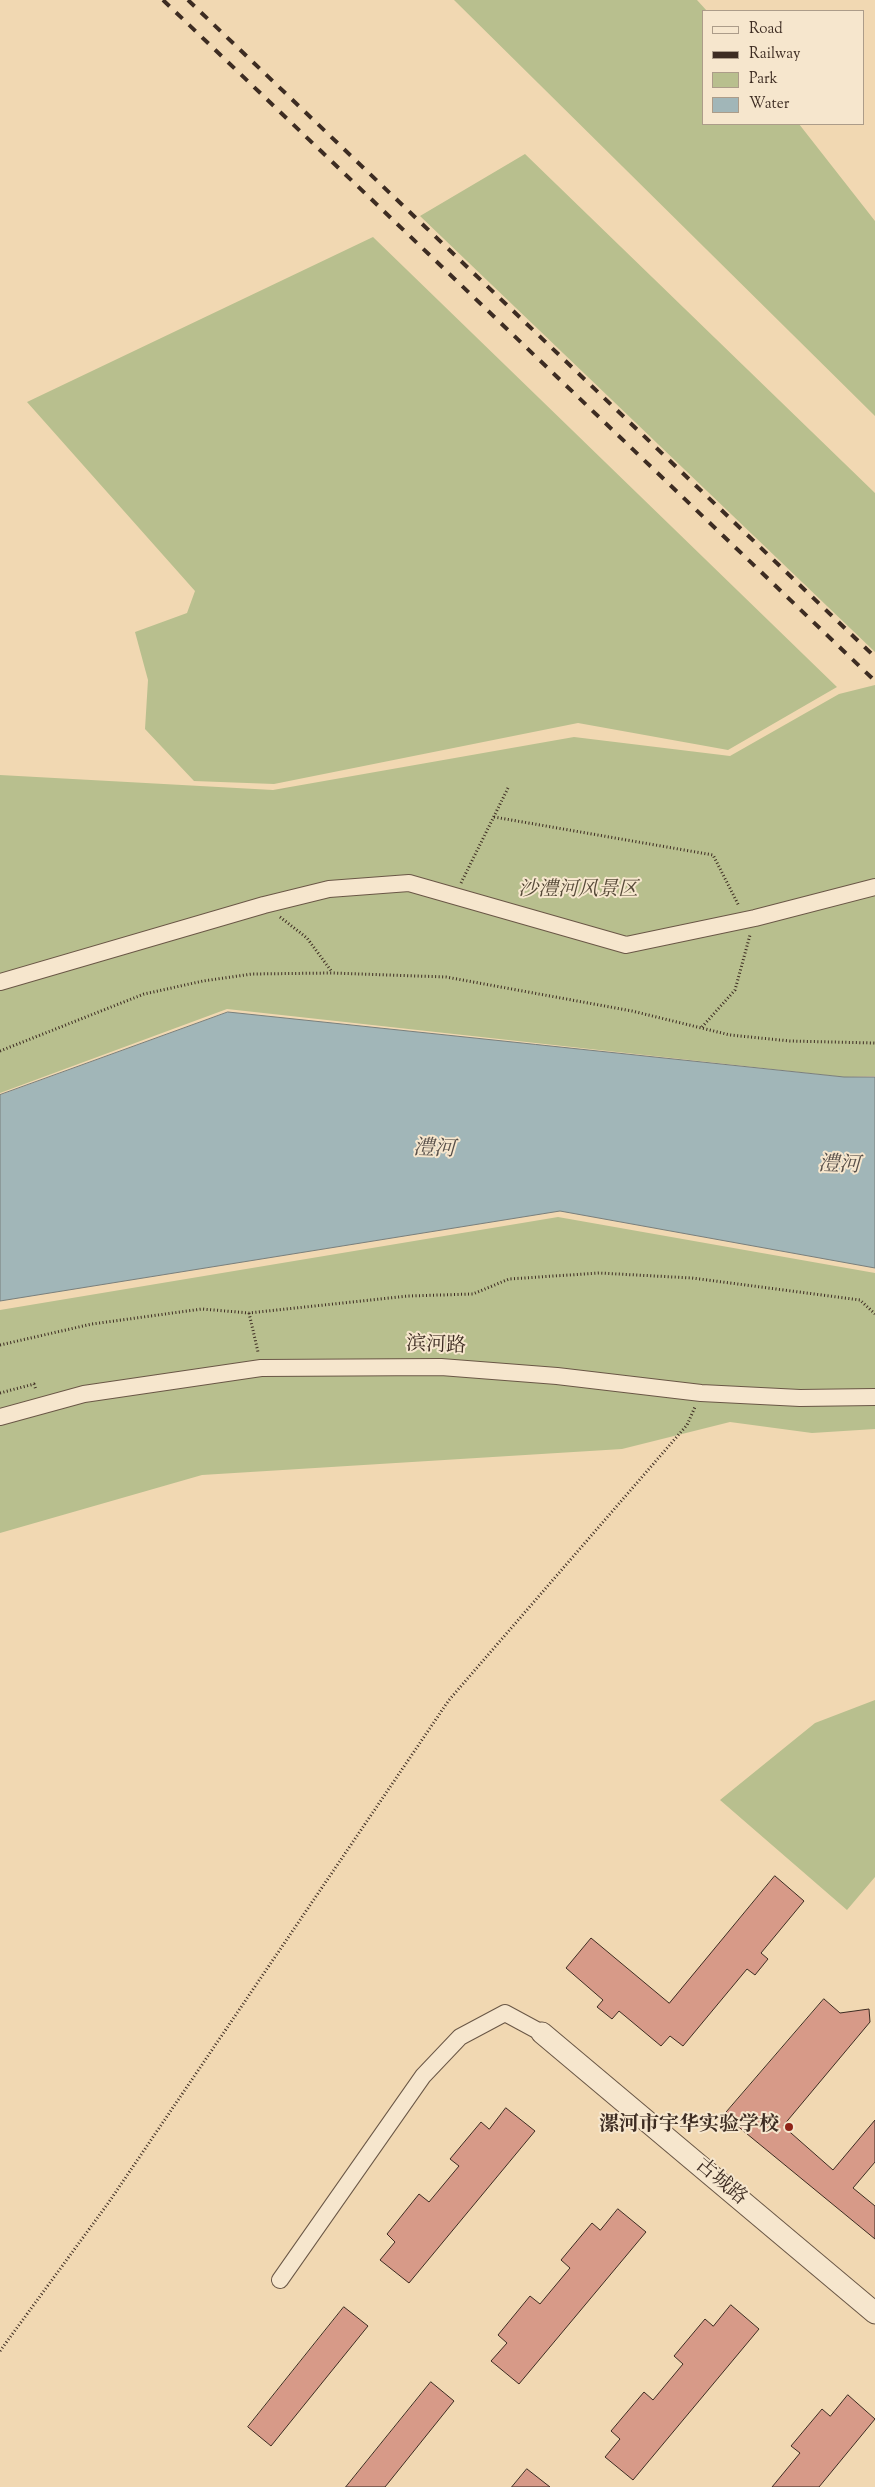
<!DOCTYPE html>
<meta charset="utf-8">
<style>
body{margin:0}
#map{position:relative;width:875px;height:2487px;overflow:hidden;background:#f1d8b2;font-family:"Sorts Mill Goudy",serif}
canvas{display:block}
.legend{position:absolute;left:702px;top:10px;width:162px;height:115px;box-sizing:border-box;background:#f6e6cd;border:1px solid #ac9c89;margin:0;padding:6px 9px;list-style:none;font-size:15px;color:#3d2c22}
.legend li{display:flex;align-items:center;gap:10px;height:25px}
.legend b{width:25px;border:1px solid #ac9c89}
</style>
<div id="map">
<canvas width="875" height="2487"></canvas>
<ul class="legend">
<li><b style="height:6px;background:#f6e6cd"></b>Road</li>
<li><b style="height:6px;background:#3d2c22"></b>Railway</li>
<li><b style="height:14px;background:#b8bf8e"></b>Park</li>
<li><b style="height:14px;background:#a1b6b8"></b>Water</li>
</ul>
</div>
<script>
const context = document.querySelector('canvas').getContext('2d');
context.lineJoin = 'round';
function fill(path, color) {
  context.fillStyle = color;
  context.fill(path, 'evenodd');
}
function stroke(path, color, width, dash) {
  context.strokeStyle = color;
  context.lineWidth = width;
  context.lineCap = dash ? 'butt' : 'round';
  context.setLineDash(dash || []);
  context.stroke(path);
}
function drawText(font, color, halo, rows, align = 'center') {
  context.font = font + ' "Sorts Mill Goudy","Noto Serif SC",serif';
  context.lineWidth = 4;
  context.setLineDash([]);
  context.textBaseline = 'middle';
  context.strokeStyle = halo;
  context.fillStyle = color;
  for (const [text, x, y, turn = 0] of rows) {
    context.save();
    context.translate(x, y);
    context.rotate((+turn || 0) * Math.PI / 180);
    context.textAlign = isNaN(turn) ? turn : align;
    if (halo) context.strokeText(text, 0, 0);
    context.fillText(text, 0, 0);
    context.restore();
  }
}
const green = new Path2D(`
 M454 0H697L707 11H704V124H799L875 221V416Z
 M525 154 875 493V652L420 216Z
 M373 237 837 687 728 750 578 723 274 784 194 781 145 729 148 680 135 632 187 613 195 591 27 402Z
 M875 685V1076L844 1077 227 1009 0 1093V775L273 790 574 737 730 756 839 694Z
 M558 1217 875 1273V1429L812 1433 730 1422 622 1449 202 1475 0 1533V1310Z
 M875 1700V1877L847 1910 720 1800 815 1723Z`);
const water = new Path2D(`
 M228 1012 844 1077H875V1268L560 1211 0 1301V1095Z`);
const building = new Path2D(`
 M775 1876 804 1901 761 1953 768 1959 755 1975 747 1969 683 2046 670 2036 661 2046 619 2011 612 2019 597 2007 603 2000 566 1968 591 1938 669 2003Z
 M824 1999 840 2013 869 2009 870 2022 783 2126 833 2170 875 2120V2162L853 2188 875 2206V2239L724 2115Z
 M506 2108 535 2131 409 2283 380 2260 395 2242 387 2234 419 2194 429 2202 459 2166 450 2159 481 2122 489 2129Z
 M618 2209 646 2232 519 2384 491 2361 507 2343 498 2335 530 2296 540 2304 570 2268 561 2260 592 2223 600 2230Z
 M731 2305 759 2329 633 2480 605 2457 620 2439 611 2431 644 2392 653 2400 683 2364 674 2356 705 2319 713 2326Z
 M344 2307 368 2326 271 2446 248 2427Z
 M431 2382 454 2401 385 2487H346Z
 M848 2395 875 2419 819 2487H772L800 2453 791 2446 822 2409 830 2416Z
 M527 2469 550 2487H512Z`);
const path = new Path2D(`
 M494 817 713 855 739 906
 M461 883 509 786
 M280 917 307 938 332 972
 M702 1027 735 990 750 935
 M0 1051 144 994 203 981 252 974 332 973 446 977 632 1011 730 1035 790 1041 875 1043
 M249 1313 258 1352
 M0 1345 92 1324 202 1309 249 1313 408 1296 473 1294 509 1279 599 1273 692 1278 860 1300 875 1314
 M0 1393 34 1384 36 1390
 M0 2351 109 2202 449 1700 687 1425 695 1407`);
const minor = new Path2D(`
 M0 982 264 905 329 889 409 883 626 945 755 918 875 887
 M0 1417 84 1394 261 1368 441 1367 557 1376 701 1393 800 1398 875 1397
 M280 2280 423 2076 460 2037 505 2013 542 2033`);
const tertiary = new Path2D(`
 M542 2033 875 2313`);
const rail = new Path2D(`
 M163 0 875 681
 M188 0 875 657`);
const markers = [
 [789,2127,5,"#8f2418"]
];
const parkNames = [
 ["沙澧河风景区",578,892]
];
const streetNames = [
 ["滨河路",436,1347,2],
 ["古城路",720,2183,40]
];
const poiNames = [
 ["漯河市宇华实验学校",779,2127]
];
const waterNames = [
 ["澧河",434,1151,2],
 ["澧河",839,1167,2]
];
fill(green, '#b8bf8e');
fill(water, '#a1b6b8');
stroke(water, '#797f7c', 1);
fill(building, '#d79a88');
stroke(building, '#3d2c22', 1);
stroke(minor, '#6a5746', 18);
stroke(tertiary, '#6a5746', 23);
stroke(path, '#3d2c22', 3, [1, 2.5]);
stroke(minor, '#f6e6cd', 16);
stroke(tertiary, '#f6e6cd', 21);
stroke(rail, '#3d2c22', 4, [9, 9]);
for (const [x, y, r, color] of markers) {
  const dot = new Path2D();
  dot.arc(x, y, r, 0, 2 * Math.PI);
  context.fillStyle = color;
  context.fill(dot);
  stroke(dot, '#f6e6cd', 2);
}
drawText('italic 20px', '#564938', '#f6e6cd', parkNames);
drawText('20px', '#3d2c22', '#f6e6cd', streetNames);
drawText('bold 20px', '#3d2c22', '#f6e6cd', poiNames, 'right');
drawText('italic 21px', '#564e48', '#f6e6cd', waterNames);
</script>
